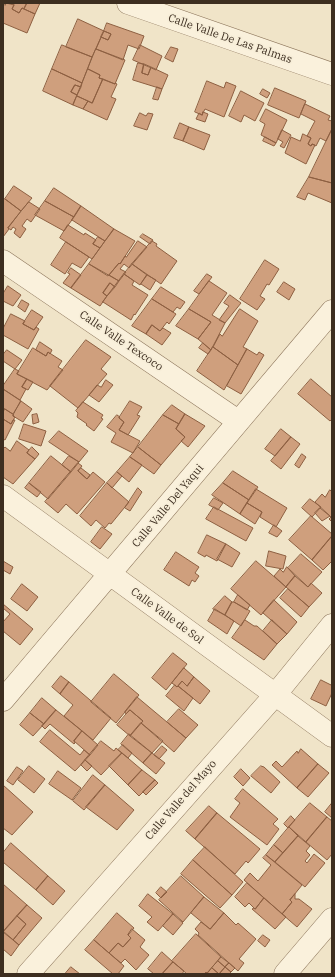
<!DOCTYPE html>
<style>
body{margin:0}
#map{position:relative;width:335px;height:977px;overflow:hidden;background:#f0e4c8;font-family:"IBM Plex Serif",serif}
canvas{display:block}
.frame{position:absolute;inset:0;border:4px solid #3d2e20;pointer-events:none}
</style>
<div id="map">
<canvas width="335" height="977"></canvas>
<div class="frame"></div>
</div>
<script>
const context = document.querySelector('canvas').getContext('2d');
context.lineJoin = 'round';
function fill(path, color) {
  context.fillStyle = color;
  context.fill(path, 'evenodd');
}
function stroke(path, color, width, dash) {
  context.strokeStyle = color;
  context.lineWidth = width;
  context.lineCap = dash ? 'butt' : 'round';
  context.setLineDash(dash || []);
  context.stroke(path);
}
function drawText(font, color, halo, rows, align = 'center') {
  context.font = font + ' "IBM Plex Serif",serif';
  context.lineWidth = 3.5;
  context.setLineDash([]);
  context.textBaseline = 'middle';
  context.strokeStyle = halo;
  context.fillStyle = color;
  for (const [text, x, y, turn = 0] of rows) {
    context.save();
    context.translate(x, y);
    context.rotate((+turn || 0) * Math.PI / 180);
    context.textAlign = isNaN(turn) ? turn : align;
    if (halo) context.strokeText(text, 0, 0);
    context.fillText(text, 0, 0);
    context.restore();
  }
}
const building = new Path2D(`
 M6 3 14 5 12 9 19 13 22 8 35 14 27 33 3 23V4L5 5Z
 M11 3H27L24 9 22 8 19 13 12 9 14 5Z
 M27 3H40L35 14 24 9Z
 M78 19 104 31 92 57 66 47Z
 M107 23 144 36 139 49 128 45 123 60 96 49 101 37 108 40 111 34 104 31Z
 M104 31 111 34 108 40 101 37Z
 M62 45 92 57 82 83 52 69Z
 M140 45 162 56 156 70 133 60Z
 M171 47 178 49 173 62 165 58Z
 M96 49 125 60 115 84 99 78 100 75 88 69Z
 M138 63 144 64 142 73 148 75 151 67 168 75 162 89 133 80Z
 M144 64 151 67 148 75 142 73Z
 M52 69 82 83 81 87 75 85 71 92 77 95 73 105 43 91Z
 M88 69 100 75 99 78 103 79 92 103 77 96Z
 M103 79 115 84V83L117 84 111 97 116 99 107 120 83 109 88 101 92 103Z
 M207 81 224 88 226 82 236 86 224 117 205 109 202 115 195 112Z
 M75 85 81 87 77 95 71 92Z
 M157 87 162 89 158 100 153 99Z
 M275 88 306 101 299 118 268 105Z
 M263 89 270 93 267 98 260 94Z
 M241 91 264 103 255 121 244 115 241 122 229 116Z
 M77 96 88 101 83 109 73 105Z
 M305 104 330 116 328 120 332 121V129L326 141 320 138 316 146 312 144 311 146 308 144 311 138 307 136 315 121 301 114Z
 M266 109 287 120 276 143 261 135 265 124 260 121Z
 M203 112 208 114 205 122 196 119 199 113 202 115Z
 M140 113 146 116 148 113 153 114 147 130 134 126Z
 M180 123 189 127 183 141 174 138Z
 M189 127 210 135 204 150 183 141Z
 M332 129V183L309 177Z
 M282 130 291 135 284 148 280 146 283 142 278 139Z
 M303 134 311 138 308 144 311 146 312 144 315 145 306 164 285 153 291 137 300 141Z
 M265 137 276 143 274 146 263 141Z
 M309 177 332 183V203L308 193 305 200 297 197Z
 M14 186 32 198 21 211 5 199Z
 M54 188 81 206 74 217 45 201Z
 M5 199 21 211 8 228 9 229 3 237V201Z
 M45 201 74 217 64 231 35 215Z
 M29 202 40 209 31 222 27 219 22 226 26 229 20 238 14 233 16 229 13 227 11 230 8 228Z
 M81 206 114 229 105 241 72 220Z
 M68 225 84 235 85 233 96 240 93 244 100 248 92 259 60 238Z
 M114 229 135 241 120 264 119 263 108 276 89 264Z
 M143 234 153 240 150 244 140 237Z
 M98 237 105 241 100 248 93 244Z
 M138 241 147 247 129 268 124 264 120 269 126 272 119 281 109 275 119 263 120 264 125 256 126 257Z
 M152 241 157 244 156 246 177 261 161 284 132 264Z
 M66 242 89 257 81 268 72 263 65 274 51 265Z
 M265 260 279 269 269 285 267 284 260 296 265 299 257 310 240 299Z
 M89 264 119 281 115 287 110 283 103 293 107 296 100 306 71 288Z
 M132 264 147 275 140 285 124 274Z
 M71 268 81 275 71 288 63 283 70 274 68 273Z
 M124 274 134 281 132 285 148 295 135 315 134 314 131 320 103 302Z
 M207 274 212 277 199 294 194 291Z
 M147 275 156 280 150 290 141 284Z
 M209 281 227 293 212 315 225 323 211 350 198 339 211 322 189 309Z
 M284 282 295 289 289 300 277 292Z
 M110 283 115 287 107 296 103 293Z
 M8 286 21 295 13 306 3 301V294Z
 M161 287 185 302 180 309 177 307 173 312 152 299Z
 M230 295 241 303 225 323 219 320 229 306 224 303Z
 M152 299 176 314 169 324 167 322 160 331 152 325 146 334 132 326Z
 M22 300 29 304 25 312 18 307Z
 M189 309 211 322 198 339 176 326Z
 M240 309 258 321 243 347 247 349 238 365 213 347 220 334 222 336Z
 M32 310 43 317 34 330 23 324Z
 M11 314 25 321 23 324 34 330 36 327 39 329 28 349 3 335V329Z
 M152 325 160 331 163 328 171 333 162 345 146 334Z
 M86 340 111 357 101 369 107 374 78 408 50 386Z
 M40 342 52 350 50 354 48 352 46 356 36 350Z
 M203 343 211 350 208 354 199 348Z
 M213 347 238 365 224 390 197 371Z
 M33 348 46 356 48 352 62 361 58 367 63 370 47 390 17 374Z
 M247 349 257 355 259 352 264 355 241 394 227 386Z
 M7 350 22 360 15 369 3 361V355Z
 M15 369 19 371 17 374 27 379 22 387 26 389 20 400 3 389V386Z
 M27 379 33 382 28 390 22 387Z
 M311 379 332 397V419L330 421 298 394Z
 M106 380 113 385 99 402 89 395 97 385 101 387Z
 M3 389 21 401 13 414 3 408Z
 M21 401 32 409 23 422 13 416Z
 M130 401 142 407 137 415 140 416 128 435 119 430 124 422 119 418Z
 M83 402 103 415 101 418 103 419 94 431 86 425 87 424 77 417 78 413 76 411Z
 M172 405 185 414 179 424 163 415Z
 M5 409 14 415 13 416 15 417 11 424 3 419V413Z
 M37 414 39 422 33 424 32 415Z
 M185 414 205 426 188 447 181 441 185 437 176 429Z
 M117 415 120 417 119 418 124 422 119 430 140 441 133 453 111 442 116 433 107 427Z
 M163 415 179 424 176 429 185 437 161 465 138 447Z
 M3 419 11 424 13 420H15L5 440 3 439Z
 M24 424 46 431 41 446 19 439Z
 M281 429 291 437 275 456 265 449Z
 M59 431 88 451 79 462 49 442Z
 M291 437 300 444 281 469 271 461Z
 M17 441 29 450 27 453 35 459 13 484 3 477V449L5 447 10 451Z
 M32 447 39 454 35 459 27 453Z
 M138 447 161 465 154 474 130 457Z
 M302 454 306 457 299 468 295 465Z
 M51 456 71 472 48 499 29 483Z
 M69 456 79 462 71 472 62 465Z
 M130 457 142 465 129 482 117 472Z
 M78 463 82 466 78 471 87 479 93 472 105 482 77 514 66 504 58 513 45 502Z
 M81 468 90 475 87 479 78 471Z
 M233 471 258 487 249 500 223 483Z
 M117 472 122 476 112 488 107 483Z
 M29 483 41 492 37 497 25 488Z
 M107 483 129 502 111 524 109 523 105 528 96 520 91 526 80 516Z
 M223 483 249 500 240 514 212 495Z
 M138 488 142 492 130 511 125 508Z
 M256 489 287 508 276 527 260 517 262 512 247 503Z
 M330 490 332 492V522L329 519 331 517 315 502 322 494 325 497Z
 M214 498 223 503 218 510 209 505Z
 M310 499 321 507 312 517 302 508Z
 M247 503 262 512 255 524 240 514Z
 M214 507 253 528 246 541 206 519Z
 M320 508 330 516 322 521 315 513Z
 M311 516 332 534V536L312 560 289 540Z
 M274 525 282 531 277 537 269 533Z
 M102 527 112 534 100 549 91 542Z
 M207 535 226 544 217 561 206 555 205 557 198 553Z
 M332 536V561L323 570 312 560Z
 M226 544 240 553 232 567 217 559Z
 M269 551 286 556 283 569 266 566Z
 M176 552 199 567 195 573 199 576 195 582 192 580 189 586 164 570Z
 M301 554 322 572 308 587 288 568Z
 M3 561 13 567 10 574 3 570Z
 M256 561 286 587 261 615 231 589Z
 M287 567 295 576 286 587 274 576 280 569 283 572Z
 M295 576 308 587 311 583 322 593 309 607 286 587Z
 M22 584 38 597 27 611 11 599Z
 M288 589 309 607 301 617 280 598Z
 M238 595 250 605 247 610 234 602Z
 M225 596 232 602 225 615 213 609Z
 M274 600 297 622 287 634 263 613Z
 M232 602H234L250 611 241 626 225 615Z
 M3 604 33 629 20 645 3 631V622L10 614 3 608Z
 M215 609 234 621 227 634 208 621Z
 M245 620 254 626H257L277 644 264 660 232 638Z
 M272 620 287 634 277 644 263 631Z
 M173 653 187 664 166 690 152 678Z
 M184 668 194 677 187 686 182 681 177 687 172 683Z
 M114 674 139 695 116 723 91 702Z
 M61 676 69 682 60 694 52 687Z
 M194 677 210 691 200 704 178 686 182 681 187 686Z
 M321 680 331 685 332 683V693L326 706 311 699Z
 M69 682 111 718 93 740 64 716 73 705 60 694Z
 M175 685 177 687 178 686 193 698 184 711 166 696Z
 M137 697 186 738 174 752 141 723 143 721 130 710 126 714 125 712Z
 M42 698 56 710 44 724 30 713Z
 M179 709 198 725 186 738 167 722Z
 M56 710 82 731 74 741 75 743 74 744 50 724 45 729 42 726Z
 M130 710 143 721 130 736 117 725Z
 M30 713 44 724 33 736 20 725Z
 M141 723 163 741 152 753 130 736Z
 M50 730 80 755 84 750 90 755 75 771 40 742Z
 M82 731 98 745 90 755 74 741Z
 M129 734 152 753 143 763 121 744Z
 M101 741 114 751 116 748 122 753 101 775 85 760Z
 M123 745 132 753 128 758 118 750Z
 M162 746 167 750 159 759 154 755Z
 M301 749 318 764 297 788 272 765 276 761 282 767 297 751 298 753Z
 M122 753 142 770 128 785 109 766Z
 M152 753 165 763 156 774 143 763Z
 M85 760 92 766 87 771 81 765Z
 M318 764 329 773 308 797 297 788Z
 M29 766 45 779 34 793 18 780Z
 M261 766 264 767 280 782 271 793 251 776Z
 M17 767 23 771 13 785 7 781Z
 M241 769 250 778 243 786 234 777Z
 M142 770 155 780 139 796 128 785Z
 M58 771 81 788 72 800 49 784Z
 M93 775 105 785 84 810 73 801Z
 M155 780 158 783 146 795 143 792Z
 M3 785 33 812 12 835 3 828Z
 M105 785 134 810 117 830 86 807Z
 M243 789 278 819 273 824 279 829 267 845 230 817 240 803 235 799Z
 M310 803 327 817 306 842 289 827Z
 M332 803V818L325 812Z
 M209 806 217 813 195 839 186 831Z
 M217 813 260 849 248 863 246 861 235 874 195 839Z
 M291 816 295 820 288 828 284 824Z
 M327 817 332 821V854L327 860 306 842Z
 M289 827 298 836 283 853 274 845Z
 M298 836 310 846 306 851 310 855 305 861 307 863 314 854 325 863 305 887 275 862Z
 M11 843 48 876 36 890 3 862V853Z
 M274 845 283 853 275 862 266 855Z
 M205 847 243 882 232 895 193 860Z
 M266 855 302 885 290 900 292 902 282 914 244 880 250 873 258 881 271 865 263 858Z
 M193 860 232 895 220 908 181 874Z
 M48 876 65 891 53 905 36 890Z
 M181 876 204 897 183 922 159 900Z
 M247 883 264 898 255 909 249 903 245 907 235 897Z
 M3 884 27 905 3 932Z
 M161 887 167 892 161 898 156 893Z
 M148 894 173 914 158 931 147 922 152 917 139 906Z
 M295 894V899H299L312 909 297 927 282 914 292 902 290 900Z
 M204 897 224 913 210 929 191 913Z
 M264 898 286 917 275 929 252 909 254 908 255 909Z
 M27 905 42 918 19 945 13 940 26 924 17 916Z
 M117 913 134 928 128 935 131 938 123 947 118 943 109 953 94 940Z
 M224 913 236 925 238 923 256 939 239 959 244 963 238 971 198 935 199 933 195 929 201 922 210 929Z
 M173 914 183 923 173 935 163 926Z
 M17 916 26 924 13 940 3 932Z
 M132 929 145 940 140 947 149 955 136 970 125 959 121 963 109 953 118 943 123 947 131 938 128 935Z
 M3 931 19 945 11 956 3 949Z
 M196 934 221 957 207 973 206 972 204 974H187L172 961Z
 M263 935 270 940 265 947 258 941Z
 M94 940 124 966 118 974H113L85 950Z
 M162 952 173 962 162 974H154L148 969Z
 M221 957 229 963 225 967 231 972 229 974H219L225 967 218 961Z
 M218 961 225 967 219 974 212 968Z
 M173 962 184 971 182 974H162Z
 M229 963 235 968 231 972 225 967Z
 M71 967 80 974H65Z
 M212 968 219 974H204L206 972 207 973Z`);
const minor = new Path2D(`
 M128 3 332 74
 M3 261 238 421
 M3 496 332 736
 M3 700 332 311
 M28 974 275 695 332 625
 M285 974 332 919`);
const streetNames = [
 ["Calle Valle De Las Palmas",230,39,19],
 ["Calle Valle Texcoco",121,341,34],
 ["Calle Valle Del Yaqui",168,506,-50],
 ["Calle Valle de Sol",167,616,36],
 ["Calle Valle del Mayo",181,800,-49]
];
fill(building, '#cf9f7d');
stroke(building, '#8d5f41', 1);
stroke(minor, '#8d765c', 23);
stroke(minor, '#faf1dc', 22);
drawText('11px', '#3d2e20', '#f7eed8', streetNames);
</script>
